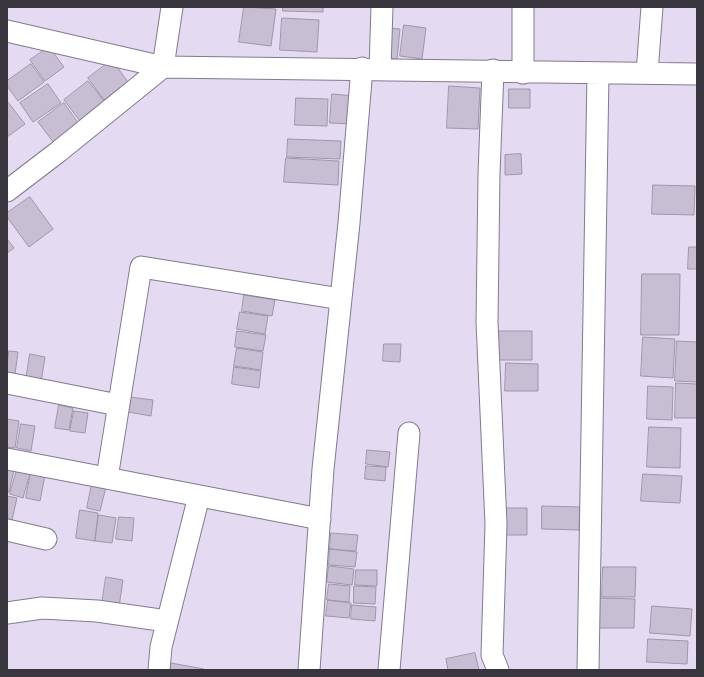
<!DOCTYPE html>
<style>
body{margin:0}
#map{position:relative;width:704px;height:677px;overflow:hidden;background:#e4dbf2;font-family:Literata,serif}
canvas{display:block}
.frame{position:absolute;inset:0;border:8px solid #39353e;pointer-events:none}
</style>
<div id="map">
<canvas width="704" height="677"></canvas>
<div class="frame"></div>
</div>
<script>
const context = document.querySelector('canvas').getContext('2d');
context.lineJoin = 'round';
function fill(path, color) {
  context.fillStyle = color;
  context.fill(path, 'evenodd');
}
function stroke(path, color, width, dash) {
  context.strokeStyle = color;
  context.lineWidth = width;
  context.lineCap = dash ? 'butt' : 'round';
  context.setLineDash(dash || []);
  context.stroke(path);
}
const building = new Path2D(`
 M244 7 276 9 271 46 239 42Z
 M283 7H323V12L283 11Z
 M282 18 319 20 317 52 280 50Z
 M404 25 426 28 422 59 400 56Z
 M376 27 400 29 397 59 374 57Z
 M49 47 64 67 45 81 30 60Z
 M112 60 128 82 104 100 88 78Z
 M31 64 44 82 18 101 7 86V81Z
 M88 81 105 102 80 121 64 100Z
 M48 84 61 103 33 122 20 103Z
 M449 86 480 88 478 129 447 128Z
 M509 89H530V108H509Z
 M332 94 354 96 352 124 330 123Z
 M296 98 328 99 327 126 295 125Z
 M7 101 25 124 7 137Z
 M64 103 79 124 54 143 38 122Z
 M288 139 341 141 340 159 287 157Z
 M521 154 522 174 505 175V155Z
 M286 158 339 161 338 185 284 182Z
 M653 185 695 186 694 215 652 214Z
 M30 197 53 229 29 247 7 217V213Z
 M7 239 14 248 7 253Z
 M689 247H697V269H688Z
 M642 274H680L679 335H641Z
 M244 295 275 300 272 316 242 311Z
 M240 312 268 316 265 334 237 329Z
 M237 331 266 335 263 351 235 347Z
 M499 331H532V360H499Z
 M643 337 675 339 673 378 641 376Z
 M677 341 697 342V382L675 381Z
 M384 344H401L400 362 383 361Z
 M237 348 263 352 261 370 234 366Z
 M9 351 18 352 15 374 7 373Z
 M30 354 45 357 41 382 26 380Z
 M506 363 538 364V391H505Z
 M234 367 261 371 259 388 232 384Z
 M676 383 697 384V418H675Z
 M648 386 673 387 672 420 647 419Z
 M130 397 153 400 151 416 128 412Z
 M59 405 73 408 69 430 55 428Z
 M74 411 88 413 85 433 70 431Z
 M7 419 19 421 15 448 7 447Z
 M21 424 35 426 31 451 17 448Z
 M649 427 681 428 680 468 647 467Z
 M367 450 390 452 388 467 366 464Z
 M366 466 386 467 385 481 365 479Z
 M7 468 14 470 9 492H7Z
 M17 470 30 474 23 498 10 494Z
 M31 472 45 475 40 501 26 498Z
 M643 474 682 476 680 503 641 501Z
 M92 484 106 487 100 511 87 508Z
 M7 496 17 498 12 520 7 519Z
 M542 506 580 507 579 530 542 529Z
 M504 508H527V535H504Z
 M80 510 98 513 95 541 76 538Z
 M99 515 116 518 112 543 95 541Z
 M119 517 134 518 132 541 116 539Z
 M331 533 358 535 356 551 330 549Z
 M330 549 357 552 355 567 329 565Z
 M329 566 354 569 352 585 327 582Z
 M603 567H636L635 597H602Z
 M356 570H377V586L355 585Z
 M106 577 123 580 119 607 102 604Z
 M329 584 350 586 349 602 327 600Z
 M354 586 376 587 375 604 354 603Z
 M599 598 635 599 634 628H598Z
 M328 600 351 603 349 618 326 616Z
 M352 605 376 607 375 621 351 619Z
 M652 606 692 609 690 636 650 633Z
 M648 639 688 641 687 664 647 662Z
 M475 653 479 670H448L446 659Z
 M171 663 204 669V670H170Z`);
const minor = new Path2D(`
 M523 7V73
 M7 31 163 67 697 74
 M380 69 382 7
 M493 70 489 174 487 322 496 524 492 655 498 670
 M647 73 652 7
 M7 191 58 152 163 67 172 7
 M7 383 118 405
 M7 459 320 519
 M107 478 141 267 341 299
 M7 530 46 539
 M7 613 42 608 97 611 167 621
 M159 670 161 647 199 496
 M309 670 323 469 349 223 362 68
 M389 670 409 433
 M588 670 598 73`);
fill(building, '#c7bed4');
stroke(building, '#9e96aa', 1);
stroke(minor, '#837a8e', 23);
stroke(minor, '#fff', 21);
</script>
